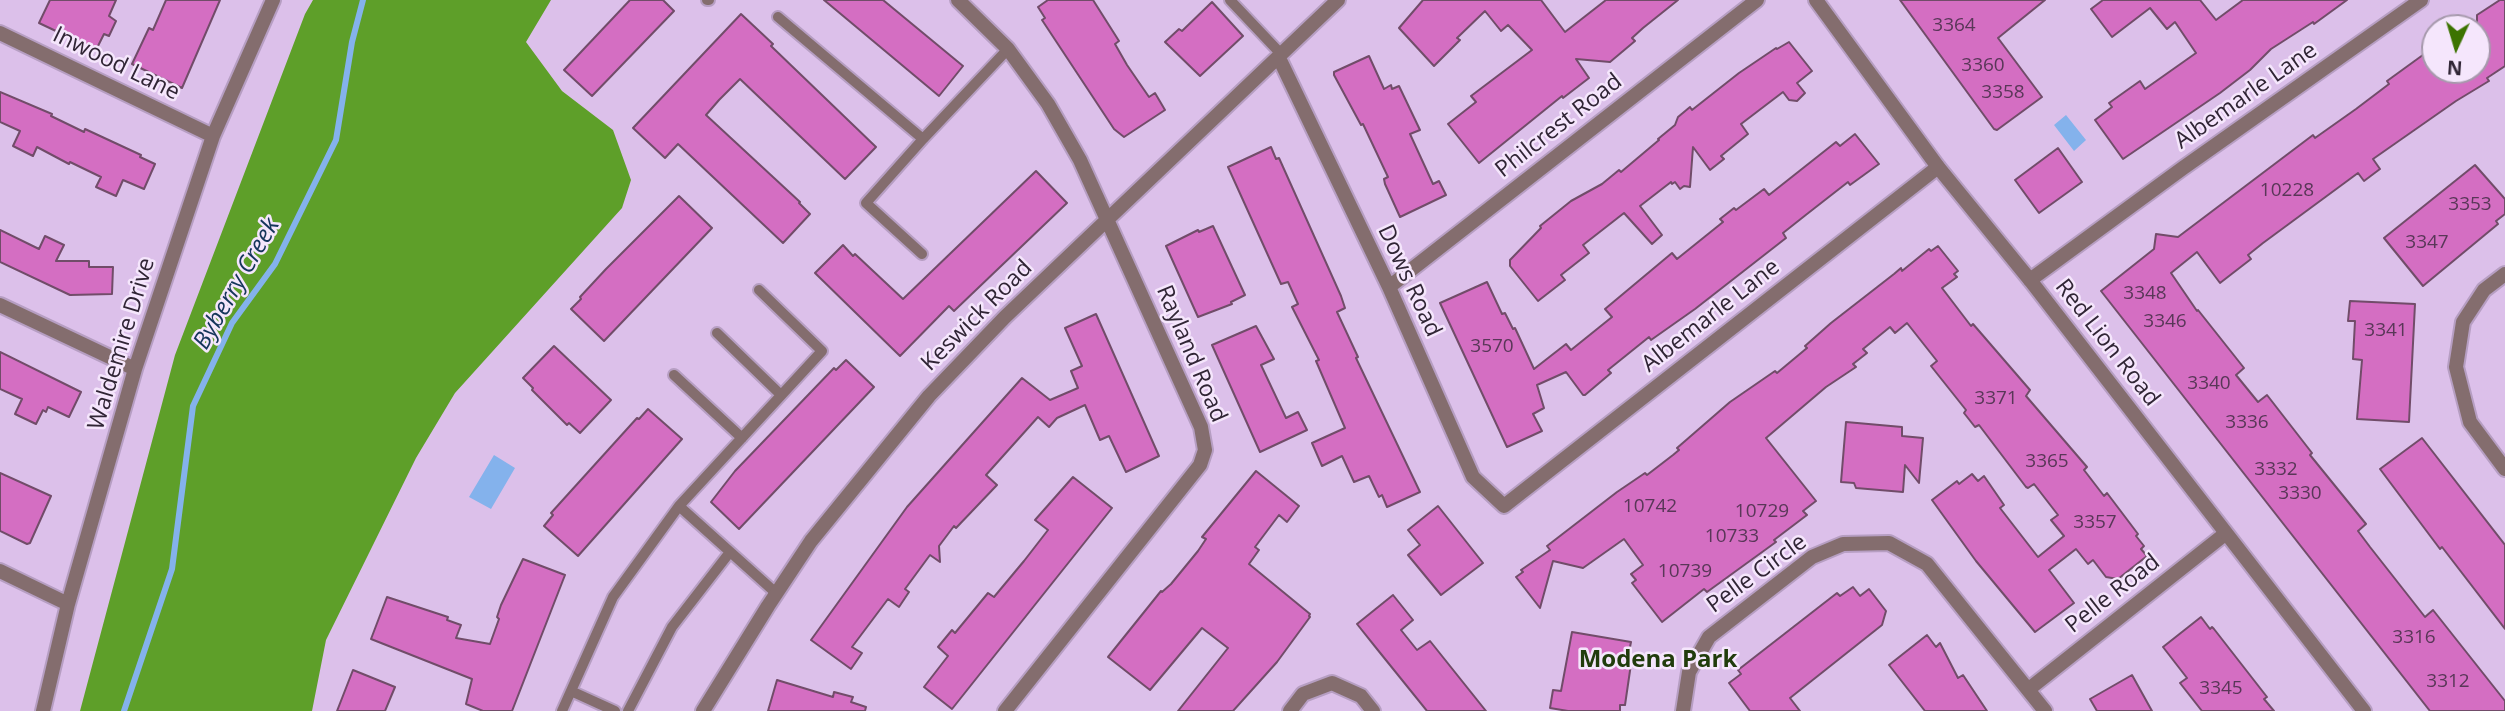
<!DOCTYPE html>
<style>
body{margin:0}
#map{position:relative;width:2505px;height:711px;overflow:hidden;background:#dcc0ea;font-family:"Open Sans",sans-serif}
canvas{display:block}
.north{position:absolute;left:2421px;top:14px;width:70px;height:70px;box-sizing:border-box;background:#f5e6fc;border:2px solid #a699ac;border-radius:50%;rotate:184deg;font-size:19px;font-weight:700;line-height:28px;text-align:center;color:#302535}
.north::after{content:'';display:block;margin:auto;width:24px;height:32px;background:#3c7300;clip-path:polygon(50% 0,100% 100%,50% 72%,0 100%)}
</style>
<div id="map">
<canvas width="2505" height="711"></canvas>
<div class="north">N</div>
</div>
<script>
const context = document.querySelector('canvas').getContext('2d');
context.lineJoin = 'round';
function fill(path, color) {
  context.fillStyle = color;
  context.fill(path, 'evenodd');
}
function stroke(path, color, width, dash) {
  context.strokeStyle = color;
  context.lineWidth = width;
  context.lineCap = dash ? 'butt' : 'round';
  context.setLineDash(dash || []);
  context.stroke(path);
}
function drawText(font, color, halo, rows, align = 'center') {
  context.font = font + ' "Open Sans",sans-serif';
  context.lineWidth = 5;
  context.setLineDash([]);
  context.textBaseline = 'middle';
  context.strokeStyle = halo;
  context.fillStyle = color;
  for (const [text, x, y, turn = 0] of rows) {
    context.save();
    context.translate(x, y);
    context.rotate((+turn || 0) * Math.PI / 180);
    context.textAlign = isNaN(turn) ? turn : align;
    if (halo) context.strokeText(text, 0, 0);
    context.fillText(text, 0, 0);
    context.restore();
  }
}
const forest = new Path2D(`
 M313 0H551L526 42 562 91 613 130 631 180 622 208 455 393 416 458 326 640 312 711H80L175 355 305 14Z`);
const water = new Path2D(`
 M2066 115 2086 140 2074 151 2054 125Z
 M494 455 515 468 491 509 469 497Z`);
const stream = new Path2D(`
 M124 711 172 569 193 406 232 323 275 264 336 140 352 42 363 0`);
const building = new Path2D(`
 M50 0H116L109 16 116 21 109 36 104 34 96 50 39 23Z
 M166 0H220L182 88 132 64 149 28 153 30Z
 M630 0H663L674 11 592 96 564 70Z
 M824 0H883L963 66 939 96Z
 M1048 0H1093L1119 41 1115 44 1127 65 1149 97 1155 93 1165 110 1124 137 1114 129 1042 20 1045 18 1038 7Z
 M1423 0H1541L1565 32 1606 0H1678L1643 28 1632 38 1635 41 1610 62 1576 59 1589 78 1563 98 1562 96 1479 163 1448 124 1476 102 1471 96 1532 50 1508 25 1501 31 1485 11 1457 38 1460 40 1434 66 1399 28Z
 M1900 0H2045L1998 38 2042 97 1997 130 1994 129Z
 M2103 0H2200L2216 20 2243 0H2347L2314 24 2313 22 2271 49 2250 70 2220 93 2123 159 2095 120 2112 107 2109 103 2140 81 2145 89 2196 53 2175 22 2167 29 2150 8 2112 37 2091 9Z
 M2500 0H2505V66L2487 78 2489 81 2456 101 2373 159 2380 169 2364 181 2358 173 2263 243 2248 255 2251 259 2220 283 2197 252 2171 273 2197 311 2198 310 2244 368 2236 375 2258 402 2267 395 2312 453 2310 455 2366 524 2358 531 2370 547 2425 617 2433 610 2505 701V711H2430L2101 291 2154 249 2156 234 2178 237 2313 135 2315 138 2356 109 2389 84 2387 81 2427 52 2428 54 2435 49V70H2477V15Z
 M1212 2 1243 36 1200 76 1165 42 1179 29 1182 31Z
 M741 14 773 44 771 46 876 147 845 179 740 79 719 100 706 115 800 202 799 203 810 214 783 243 678 144 665 158 633 128Z
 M1789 42 1812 71 1797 83 1805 93 1797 101 1789 100 1783 92 1741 124 1748 134 1721 156 1724 159 1710 170 1693 147 1690 187 1684 186 1680 189 1675 182 1672 184 1671 182 1640 206 1662 235 1652 244 1624 213 1583 245 1589 253 1561 275 1565 280 1538 301 1510 266V260L1541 228 1540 226 1571 201 1602 184 1619 170 1621 172 1659 140 1658 139 1675 125 1678 117 1690 107 1692 110 1739 73 1776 48 1777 49Z
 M1369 56 1384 89 1391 85 1392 89 1399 86 1420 130 1410 134 1433 184 1439 181 1446 195 1400 217 1385 184 1384 179 1388 177 1363 124 1361 125 1334 75V72Z
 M0 92 52 114 51 116 84 132 85 129 141 155 140 157 155 164 144 189 123 180 116 196 96 187 101 177 70 162 69 164 37 147 33 156 13 146 20 131 0 122Z
 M1855 134 1879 164 1850 185 1848 182 1807 214 1783 233 1786 238 1695 309 1651 340 1649 337 1608 370 1611 373 1585 395H1583L1566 372 1537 385 1544 408 1533 414 1542 431 1507 447 1440 303 1487 282 1502 314 1505 313 1513 329 1515 328 1534 369 1566 344 1571 350 1612 317 1605 309 1672 253 1677 259 1723 222 1720 219 1734 208 1736 210 1764 189 1769 195 1836 142 1840 146Z
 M1271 147 1276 159 1279 158 1341 296 1345 308 1337 312 1358 357 1356 358 1420 492 1387 507 1382 495 1379 497 1369 476 1354 482 1342 456 1322 466 1312 443 1345 428 1316 361 1319 360 1292 307 1298 304 1288 282 1281 284 1228 167Z
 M2058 148 2082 182 2039 213 2015 180Z
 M2475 165 2505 199V214L2496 221 2498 224 2423 286 2384 238Z
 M1036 171 1067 203 954 311 949 306 900 356 815 273 843 245 853 256 855 254 903 299Z
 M679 196 712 228 604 341 571 309 581 299 580 297 606 269Z
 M1213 226 1245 295 1231 302 1232 304 1198 317 1166 246 1198 230 1199 232Z
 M0 230 39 249 45 236 64 245 56 261H89V267H113L112 294 70 295 0 262Z
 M1938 246 1958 271 1954 274 1957 277 1942 288 1971 326 1973 324 2030 390 2026 396 2087 467 2084 470 2104 496 2107 493 2138 534 2136 536 2144 546 2141 549 2147 556 2118 579 2106 577 2093 560 2088 564 2076 549 2049 570 2074 603 2035 632 1976 561 1932 500 1957 481 1959 484 1972 474 1978 481 1984 476 2004 505 2000 508 2038 557 2064 536 2051 520 2058 515 2034 484 2028 488 2026 487 1979 425 1975 427 1964 413 1966 410 1931 366 1937 361 1907 323 1895 333 1890 327 1863 349 1867 353 1853 364 1856 367 1826 387 1766 438 1816 501 1803 511 1807 515 1774 540 1776 542 1707 592 1704 589 1662 622 1632 583 1636 580 1631 574 1643 565 1624 539 1583 568 1553 561 1540 608 1516 577 1523 572 1521 570 1550 550 1547 546 1617 492 1645 473 1647 475 1673 455 1679 450 1677 448 1730 402 1775 371 1777 373 1807 348 1805 346 1831 323 1894 274 1901 268 1902 271 1929 249 1931 251Z
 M2350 301 2415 304 2409 422 2357 419 2362 360 2353 359 2355 321H2348Z
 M1096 314 1159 456 1126 472 1109 436 1100 440 1085 405 1057 418 1049 427 1038 417 986 475 997 485 956 528 954 526 939 546 940 562 930 555 905 589 909 592 899 607 888 599 852 647 862 653 851 669 811 640 907 507 1022 378 1050 400 1078 388 1071 371 1082 366 1065 328Z
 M1256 326 1274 359 1261 365 1286 418 1298 412 1307 430 1260 452 1212 345Z
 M554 346 611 400 580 433 569 423 567 425 532 390 533 388 523 378Z
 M0 352 81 392 69 417 48 407 46 412 43 410 36 424 15 414 22 399 0 389Z
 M846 360 874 387 739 529 711 502 735 471 834 368 836 370Z
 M648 409 682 439 578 556 544 526 553 515 551 513 637 418 639 419Z
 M1846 422 1902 427V436L1923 438 1919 483 1905 465 1903 492 1856 488 1854 483 1841 482Z
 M2422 438 2505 545V629L2442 547 2440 549 2380 469Z
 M1256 471 1299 506 1287 522 1279 515 1255 547 1259 550 1249 564 1310 614 1309 616 1310 617 1277 662 1233 711H1178L1228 648 1202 628 1150 690 1108 657 1161 591 1162 592 1171 584 1198 551 1206 539 1202 537Z
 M0 473 51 496 30 543 27 544 0 531Z
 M1073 477 1112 508 952 709 924 687 948 656 938 647 952 630 955 633 988 593 994 597 1024 561 1048 530 1035 520Z
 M1438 506 1483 563 1441 595 1408 555 1420 545 1408 530Z
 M523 559 565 575 512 711H483L466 704 472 679 371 639 387 597 448 617 447 620 461 625 456 638 490 644 499 619 497 617 501 605Z
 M1853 587 1860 596 1869 589 1886 611 1882 625 1790 698 1800 711H1750L1729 683 1741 674 1738 670 1837 593 1840 596Z
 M1393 595 1413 620 1401 630 1417 650 1430 641 1486 711H1427L1377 649 1357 624Z
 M2201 617 2210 629 2212 627 2214 629 2267 697 2264 699 2274 711H2202L2180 683 2187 678 2163 647Z
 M1572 632 1631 642 1628 657H1632L1625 705H1620V711H1568L1550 708 1553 690 1561 691Z
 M1927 635 1936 647 1940 643 1958 678 1963 675 1987 711H1925L1889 665Z
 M353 670 395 687 385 711H337Z
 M2132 675 2152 711H2097L2090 699Z
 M777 680 833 697 834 692 853 697 851 702 866 707 865 711H768Z`);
const service = new Path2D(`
 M707 0H709
 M1230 0 1282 55
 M778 17 923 139 1008 49
 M922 254 866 203 923 139
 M717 333 781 395
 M674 375 742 438
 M679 506 776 593
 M571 691 615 711
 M562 711 613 597 679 506 822 351 759 290
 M628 711 672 627 730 552`);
const minor = new Path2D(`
 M958 0 1008 49 1048 104 1080 160 1201 427 1205 450 1200 465 1005 711
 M0 33 213 136
 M1279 58 1389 287 1473 477 1504 506 1938 167
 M2505 274 2484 290 2463 322 2456 367 2470 422 2505 469
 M2030 280 2183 168 2421 0
 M1389 287 1757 0
 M0 305 135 369
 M0 571 68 604
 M2029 689 2225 534
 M43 711 68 604 135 369 213 136 273 0
 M703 711 768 606 811 541 929 396 1005 317 1338 0
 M1290 711 1303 694 1332 683 1361 696 1373 711
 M1683 711 1689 672 1709 637 1812 557 1843 544 1889 543 1927 564 2045 711`);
const tertiary = new Path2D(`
 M1816 0 1938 167 2030 280 2364 711`);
const numberNames = [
 ["3364",1954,26],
 ["3360",1983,66],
 ["3358",2003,93],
 ["10228",2287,191],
 ["3353",2470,205],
 ["3347",2427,243],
 ["3348",2145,294],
 ["3346",2165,322],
 ["3341",2386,331],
 ["3570",1492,347],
 ["3340",2209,384],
 ["3371",1996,399],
 ["3336",2247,423],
 ["3365",2047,462],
 ["3332",2276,470],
 ["3330",2300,494],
 ["10742",1650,507],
 ["10729",1762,512],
 ["3357",2095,523],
 ["10733",1732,537],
 ["10739",1685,572],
 ["3316",2414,638],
 ["3312",2448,682],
 ["3345",2221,689]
];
const streetNames = [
 ["Inwood Lane",116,64,26],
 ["Albemarle Lane",2246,96,-35],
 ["Philcrest Road",1559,126,-38],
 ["Dows Road",1409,281,65],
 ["Keswick Road",977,316,-45],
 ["Albemarle Lane",1711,316,-38],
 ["Red Lion Road",2107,343,52],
 ["Waldemire Drive",122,344,-73],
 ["Rayland Road",1191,354,67],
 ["Pelle Circle",1757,574,-36],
 ["Pelle Road",2113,594,-38]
];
const waterNames = [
 ["Byberry Creek",237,284,-60]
];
const neighbourhoodNames = [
 ["Modena Park",1658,660]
];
fill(forest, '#5e9f29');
fill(water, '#84b2ec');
stroke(stream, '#84b2ec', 6);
fill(building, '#d46ec2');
stroke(building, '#714c69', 2);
stroke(service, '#b69ec2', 14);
stroke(minor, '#b69ec2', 18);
stroke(tertiary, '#b69ec2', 18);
stroke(service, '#846d6e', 10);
stroke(minor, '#846d6e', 14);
stroke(tertiary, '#846d6e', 14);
drawText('19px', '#593758', null, numberNames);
drawText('23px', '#302535', '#f5e6fc', streetNames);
drawText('italic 24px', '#15355a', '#f5e6fc', waterNames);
drawText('bold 24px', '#213c0c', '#f5e6fc', neighbourhoodNames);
</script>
